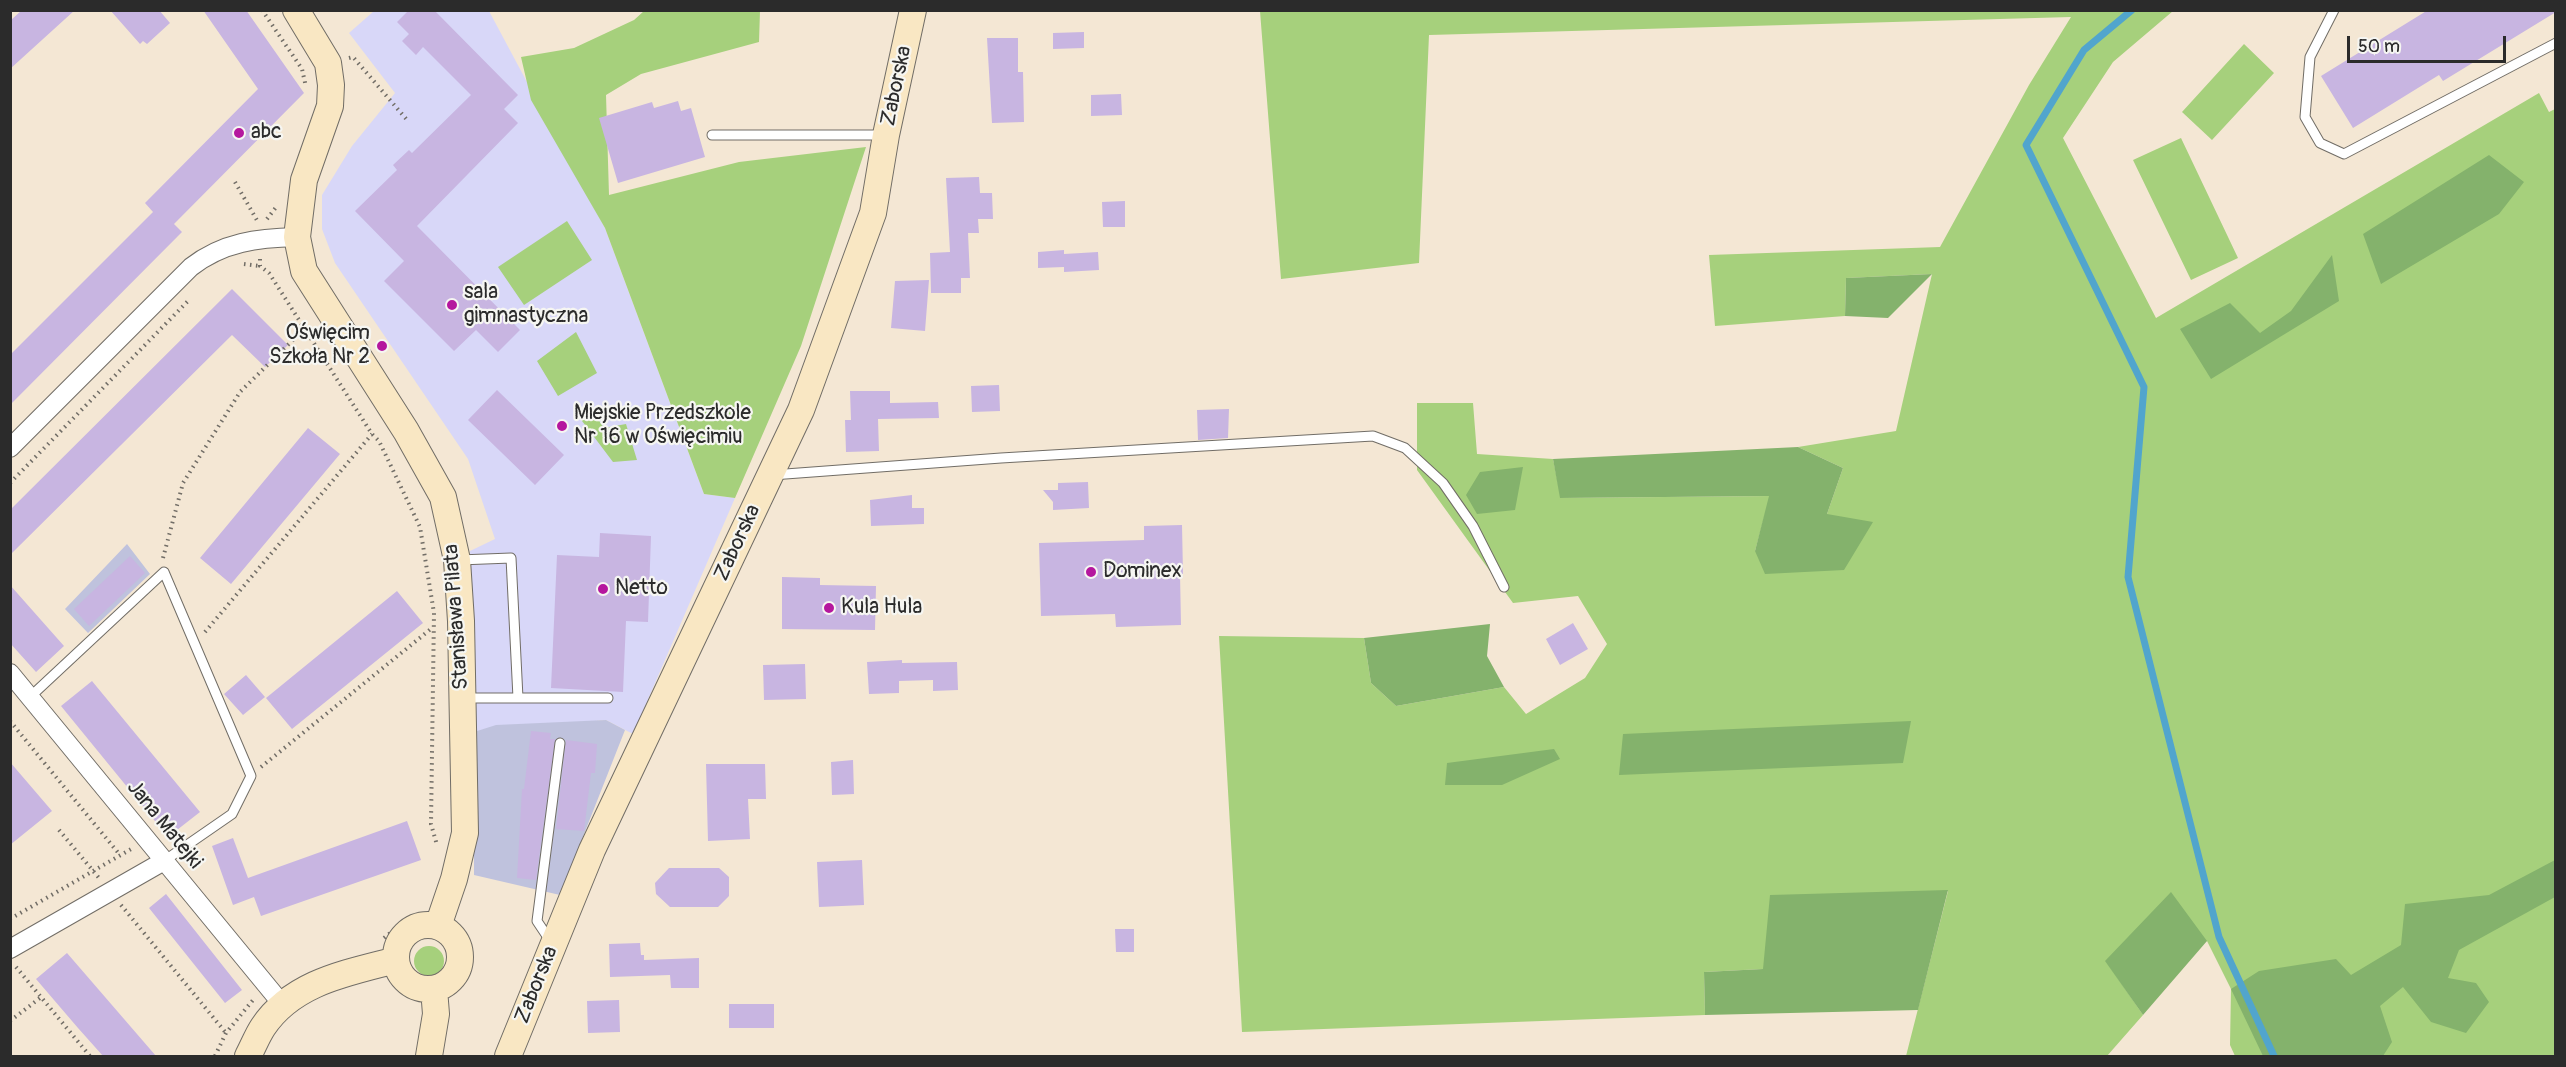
<!DOCTYPE html>
<meta charset="utf-8">
<style>
body{margin:0}
#map{position:relative;width:2566px;height:1067px;overflow:hidden;background:#f4e7d4;font-family:Pangolin,sans-serif}
canvas{display:block}
.frame{position:absolute;inset:0;border:12px solid #2b2b2b;pointer-events:none}
.scale{position:absolute;left:2347px;top:36px;width:159px;height:27px;box-sizing:border-box;border:3px solid #2b2b2b;border-top:0;padding-left:8px;font-size:18px;line-height:21px;white-space:nowrap;color:#2b2b2b;-webkit-text-stroke:4px #f6f6f2;paint-order:stroke}
</style>
<div id="map">
<canvas width="2566" height="1067"></canvas>
<div class="frame"></div>
<div class="scale">50 m</div>
</div>
<script>
const context = document.querySelector('canvas').getContext('2d');
context.lineJoin = 'round';
function fill(path, color) {
  context.fillStyle = color;
  context.fill(path, 'evenodd');
}
function stroke(path, color, width, dash) {
  context.strokeStyle = color;
  context.lineWidth = width;
  context.lineCap = dash ? 'butt' : 'round';
  context.setLineDash(dash || []);
  context.stroke(path);
}
function drawText(font, color, halo, rows, align = 'center') {
  context.font = font + ' Pangolin,sans-serif';
  context.lineWidth = 4.5;
  context.setLineDash([]);
  context.textBaseline = 'middle';
  context.strokeStyle = halo;
  context.fillStyle = color;
  for (const [text, x, y, turn = 0] of rows) {
    context.save();
    context.translate(x, y);
    context.rotate((+turn || 0) * Math.PI / 180);
    context.textAlign = isNaN(turn) ? turn : align;
    if (halo) context.strokeText(text, 0, 0);
    context.fillText(text, 0, 0);
    context.restore();
  }
}
const built = new Path2D(`
 M374 11H489L605 228 704 494 735 498 633 734 606 720 474 732 470 551 495 539 468 459 335 263 322 229V195L352 146 395 93 349 33Z`);
const industrial = new Path2D(`
 M127 544 150 574 88 633 65 609Z
 M606 720 625 730 560 895 474 875V732L496 725Z`);
const green = new Path2D(`
 M644 11H760L759 42 641 74 606 95 609 195 739 162 866 147 801 346 735 498 704 494 605 228 531 100 521 57 574 48 634 20Z
 M1260 11H2173L2113 62 2063 138 2156 318 2539 93 2549 112 2555 109V1056H2235L2230 1045 2231 989 2207 941 2106 961 2143 1015 2107 1056H1906L1948 891 1763 969 1704 972 1705 1015 1242 1032 1219 636 1364 638 1371 683 1396 706 1504 687 1526 714 1585 678 1607 644 1578 596 1513 603 1417 470V403H1473L1477 454 1553 459 1561 498 1770 496 1755 551 1827 514 1843 468 1798 447 1896 431 1932 274 1846 278 1845 316 1715 326 1709 255 1940 247 2029 85 2071 17 1429 35 1419 263 1281 279Z
 M2244 44 2274 73 2212 140 2182 112Z
 M2181 138 2238 258 2191 280 2133 160Z
 M567 221 592 260 524 305 498 267Z
 M576 332 597 373 558 396 537 361Z
 M593 412 604 428 626 424 637 460 613 462 579 417Z
 M414 961a15 15 0 1 1 30 0a15 15 0 1 1-30 0Z`);
const forest = new Path2D(`
 M2489 155 2524 182 2499 214 2381 284 2363 234Z
 M2332 255 2339 301 2211 379 2180 329 2230 303 2260 333 2291 311Z
 M1932 274 1888 318 1845 316 1846 278Z
 M1798 447 1843 468 1827 514 1873 522 1844 570 1765 574 1755 551 1769 496 1560 498 1553 459Z
 M1523 467 1515 510 1477 514 1466 495 1480 472Z
 M1490 624 1487 656 1504 687 1396 706 1371 683 1364 638Z
 M1911 721 1903 763 1619 775 1623 734Z
 M1554 749 1560 759 1502 785H1445L1447 763Z
 M2555 860V897L2459 950 2448 978 2476 983 2489 1002 2466 1033 2431 1022 2403 987 2380 1006 2392 1042 2383 1056H2263L2231 989 2259 971 2336 959 2351 975 2401 945 2405 904 2489 895Z
 M1948 890 1918 1010 1705 1015 1704 972 1763 969 1770 895Z
 M2171 892 2207 941 2143 1015 2105 961Z`);
const stream = new Path2D(`
 M2132 10 2084 50 2026 145 2144 387 2128 577 2219 937 2274 1056`);
const building = new Path2D(`
 M22 10H75L10 69V21Z
 M110 10H159L170 23 147 44 143 41 140 44Z
 M203 10H246L304 93 174 224 182 232 10 405V355L153 212 145 203 258 89Z
 M409 10H434L518 95 504 109 518 123 417 226 520 330 498 352 476 330 454 351 384 281 404 261 355 211 397 170 393 165 409 150 412 153 471 95 423 47 416 55 402 41 409 34 397 22Z
 M2428 10 2556 12 2443 81 2439 75 2353 128 2321 76Z
 M1084 32V48L1053 49V33Z
 M987 38H1018V72H1023L1024 122 992 123Z
 M1121 94 1122 115 1091 116V95Z
 M678 101 681 111 691 108 705 157 618 183 599 118 652 102 654 108Z
 M979 177 980 193H992L993 219H978L979 233H968L970 278H961V293H931L930 253 950 252 946 178Z
 M1125 201V227H1103L1102 202Z
 M1064 250V254L1098 252 1099 270 1064 272V267L1038 268V252Z
 M929 280 925 331 891 328 895 281Z
 M232 289 288 345 265 367 232 335 10 555V510Z
 M999 385 1000 411 972 412 971 386Z
 M497 390 564 455 535 485 468 420Z
 M850 391H890V403L938 402 939 418 878 419 879 451 846 452 845 420H851Z
 M1229 409 1228 438 1198 440 1197 410Z
 M308 428 340 454 231 584 200 558Z
 M1088 482 1089 508 1053 510V502L1043 490H1058V483Z
 M912 495V508H924V524L871 526 870 500Z
 M1182 525 1183 574H1180L1181 625 1116 627 1115 614 1041 616 1039 543 1144 540V526Z
 M600 533 651 536 648 622 626 621 623 692 551 688 557 555 599 557Z
 M130 556 145 573 89 626 74 609Z
 M782 577 820 578V585L876 586 875 630 782 629Z
 M10 585 64 646 36 672 10 643Z
 M397 591 423 623 292 729 266 698Z
 M1573 623 1588 649 1560 665 1546 639Z
 M902 660V663L957 662 958 690 933 691V680L899 681V693L869 694 867 662Z
 M805 664 806 699 764 700 763 665Z
 M246 675 265 697 243 715 224 694Z
 M92 681 200 812 168 837 61 706Z
 M531 731 551 733 550 739H555L536 880 517 878 522 789H524Z
 M566 740 597 744 595 773H591L584 831 556 829Z
 M853 760 854 794 832 795 831 762Z
 M10 762 52 811 10 845Z
 M706 764H765L766 799H748L750 839 708 841Z
 M407 821 421 860 261 916 254 897 233 905 212 846 233 838 248 878Z
 M862 860 864 905 819 907 817 862Z
 M669 868H719L729 877V896L718 907H670L656 894 655 883Z
 M166 894 242 990 225 1003 149 908Z
 M1115 929H1134V952H1116Z
 M640 943 641 955H644V960L699 958V988H671L670 975 610 977 609 944Z
 M67 953 156 1056H103L78 1028 36 979Z
 M619 1000 620 1032 588 1033 587 1001Z
 M729 1004H774V1028H729Z`);
const path = new Path2D(`
 M262 10 302 69 306 87
 M349 58 353 57 408 121
 M235 182 258 222
 M267 219 277 206
 M260 259V266L269 273 372 434 379 441 420 527 434 613 431 824 437 845
 M244 264 260 266
 M10 483 188 301
 M163 558 183 483 240 392 304 329
 M205 632 372 434
 M10 721 120 855
 M261 767 432 628
 M59 830 99 878
 M10 897 13 896
 M121 905 226 1033
 M10 919 131 849
 M384 938 405 921 417 915
 M16 967 90 1056
 M10 1021 40 998
 M215 1056 226 1033 253 1000`);
const lane = new Path2D(`
 M2334 10 2310 57 2305 117 2320 143 2344 154 2556 43
 M712 135H884
 M772 475 1001 458 1373 436 1405 448 1443 483 1473 526 1504 587
 M459 560 511 558 518 698
 M30 697 164 572 251 776 232 814 164 861
 M465 698H608
 M551 942 537 921 560 743`);
const street = new Path2D(`
 M10 448 191 267C223 242 258 238 297 237
 M10 673 282 1004
 M10 949 164 861`);
const secondary = new Path2D(`
 M296 10 328 63 331 85 330 106 304 180 297 237 304 271 406 431 443 497 457 560 461 621 465 833 454 879 438 926
 M396 957a32 32 0 1 1 64 0a32 32 0 1 1-64 0Z
 M248 1056C253 1047 257 1036 263 1027 293 982 347 973 396 960
 M429 1056 436 1014 434 989
 M508 1056 592 850 801 410 873 213 886 135 913 10`);
const markers = [
 [239,133,6,"#b5179e"],
 [452,305,6,"#b5179e"],
 [382,346,6,"#b5179e"],
 [562,426,6,"#b5179e"],
 [1091,572,6,"#b5179e"],
 [603,589,6,"#b5179e"],
 [829,608,6,"#b5179e"]
];
const streetNames = [
 ["Zaborska",897,86,-78],
 ["Zaborska",738,543,-65],
 ["Stanisława Pilata",457,617,-94],
 ["Jana Matejki",164,825,51],
 ["Zaborska",537,985,-68]
];
const poiNames = [
 ["abc",251,133],
 ["sala",464,293],
 ["gimnastyczna",464,317],
 ["Oświęcim",370,334,"right"],
 ["Szkoła Nr 2",370,358,"right"],
 ["Miejskie Przedszkole",574,414],
 ["Nr 16 w Oświęcimiu",574,438],
 ["Dominex",1103,572],
 ["Netto",615,589],
 ["Kula Hula",841,608]
];
fill(built, '#d8d7f8');
fill(industrial, '#bfc2dd');
fill(green, '#a6d07c');
fill(forest, '#84b26c');
stroke(stream, '#51a5cd', 7);
fill(building, '#c8b5e1');
stroke(lane, '#716d66', 11);
stroke(street, '#716d66', 20);
stroke(secondary, '#716d66', 28);
stroke(path, '#716d66', 4, [1.5, 4.5]);
stroke(lane, '#fff', 9);
stroke(street, '#fff', 18);
stroke(secondary, '#f9e7c3', 26);
for (const [x, y, r, color] of markers) {
  const dot = new Path2D();
  dot.arc(x, y, r, 0, 2 * Math.PI);
  context.fillStyle = color;
  context.fill(dot);
  stroke(dot, '#f6f6f2', 2);
}
drawText('21px', '#2b2b2b', '#f6f6f2', streetNames);
drawText('21px', '#2b2b2b', '#f6f6f2', poiNames, 'left');
</script>
